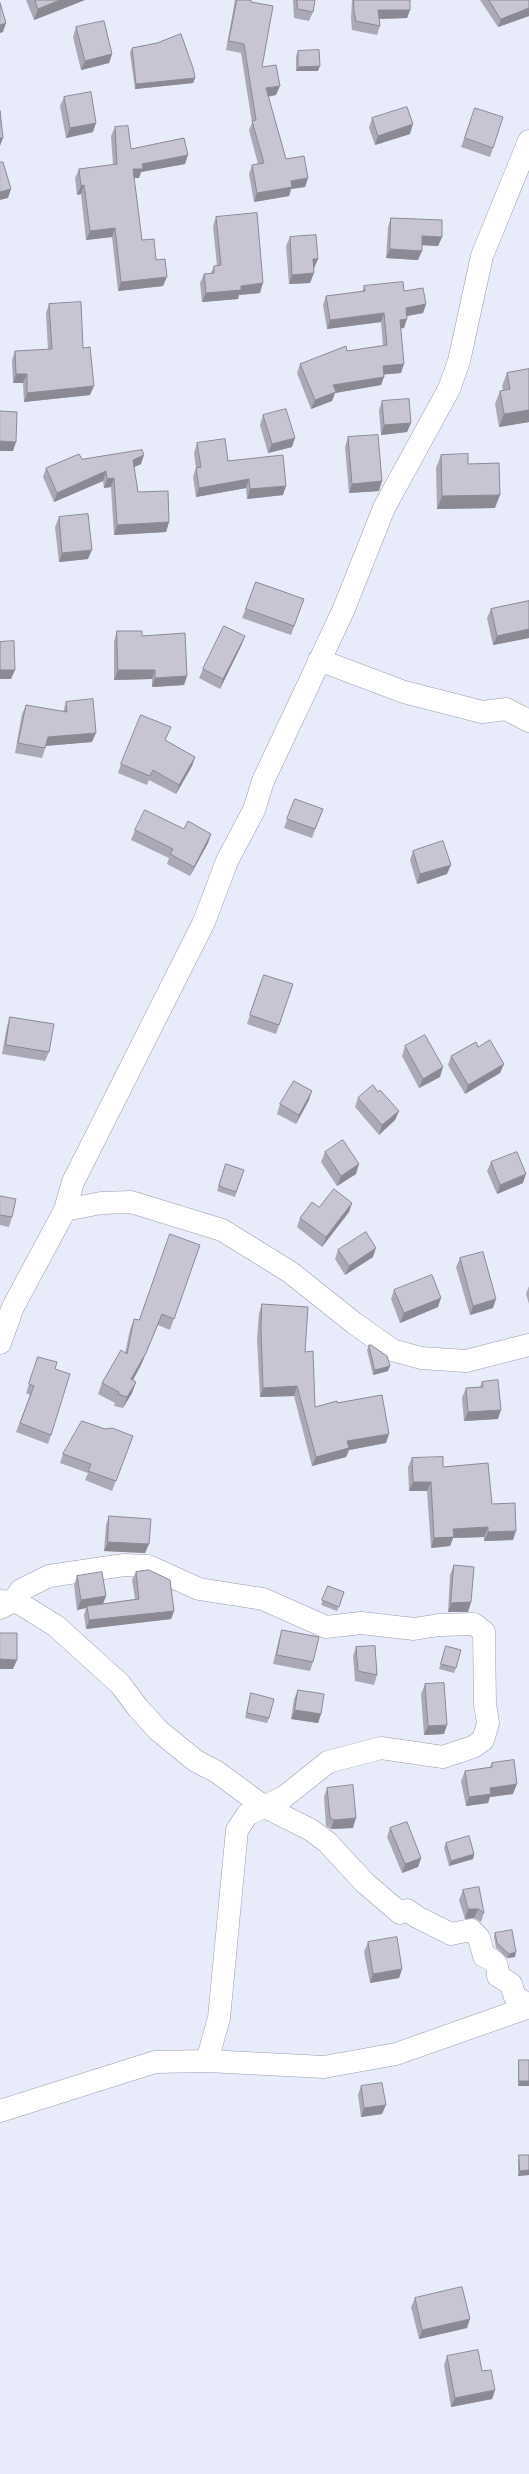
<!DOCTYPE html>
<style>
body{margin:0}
canvas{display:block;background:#e7ebfa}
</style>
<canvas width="529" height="2474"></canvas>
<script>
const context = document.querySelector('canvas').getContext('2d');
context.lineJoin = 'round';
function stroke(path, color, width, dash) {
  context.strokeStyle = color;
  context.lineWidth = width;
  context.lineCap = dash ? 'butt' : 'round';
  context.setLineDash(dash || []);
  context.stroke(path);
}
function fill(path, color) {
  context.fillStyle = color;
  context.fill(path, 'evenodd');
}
const minor = new Path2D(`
 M319 660 404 692 482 712 506 709 529 721
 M65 1210 101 1203 131 1202 222 1230 290 1272 354 1323 392 1350 421 1358 466 1361 529 1345
 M0 1343 13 1307 65 1210 73 1182 204 922 227 861 254 810 263 781 343 611 384 508 449 389 459 361 482 256 529 141
 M0 1601 19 1603 56 1626 120 1684 138 1708 159 1731 196 1761 217 1772 263 1806 311 1830 327 1842 365 1883 400 1913 407 1910 417 1917 451 1934 471 1930 479 1938 484 1956C496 1961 498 1964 498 1976L511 1984 515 1997 529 2005
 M0 1608 13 1601 21 1590 49 1576 124 1565 148 1566 199 1589 263 1599 326 1627 361 1623 414 1629 439 1625 474 1624 484 1632 485 1704 488 1723 483 1740 473 1747 443 1757 381 1748 328 1762 284 1797 247 1815 237 1830 219 2018 207 2061
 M0 2111 155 2062 207 2061 324 2067 396 2054 529 2007`);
const wall = new Path2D(`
 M26 0H85L34 20Z
 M235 0H251L262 67 276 95 268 97 286 159 308 178 305 187 291 189 289 196 254 202 249 174 252 165 258 164 249 130 252 123 241 53 226 50Z
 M293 0H315L313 12 309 21 294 18Z
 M352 0H410V10L407 18 379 19 380 26 377 35 352 30 351 19Z
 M480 0H529V16L498 27Z
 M76 27 112 54 109 63 81 70 73 37Z
 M132 48 195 78 193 83 135 89 130 53Z
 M298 51 318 71H296V56Z
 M64 97 93 132 66 138 60 106Z
 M472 117 493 148 490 157 461 147Z
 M372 118 410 134 375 145 369 128Z
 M115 127 131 149 185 164 141 172 139 178H134L142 240 156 260 163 286 118 291 112 237 86 240 81 194 77 195 75 178 79 169 113 165 111 136Z
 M216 217 260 293 239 295 238 299 202 302 200 283 204 274 211 273 214 266H217L213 226Z
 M391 218 442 237 438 246 422 245 418 260 386 258 388 227Z
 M290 237 318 259 314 268H313L310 283 289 284 286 246Z
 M364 286 404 291 426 304 423 313 407 316 404 328H401V373L384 374 381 385 335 393 332 401 311 409 297 373 300 364 347 351 383 346 381 322 327 329 323 305 326 296 362 292Z
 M49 304 83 348 90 395 24 402 23 383H13L12 360 15 351 48 350 46 313Z
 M529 369V422L499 427 495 404 500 391 503 390 502 386 507 373Z
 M382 401 411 423 407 432 381 435 379 410Z
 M263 415 292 447 268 453 260 425Z
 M348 437 379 491 349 493 345 447Z
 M197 443 228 461 283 495 247 499 246 488 196 497 193 477 196 468 194 453Z
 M441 455 468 464 495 508 437 509 436 468Z
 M82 459 141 464 134 467 138 492 169 522 166 532 114 535 111 487 104 488 103 481 54 502 43 477 46 468Z
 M59 517 88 559 59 562 55 527Z
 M256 582 304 599 291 635 242 618Z
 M529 601V638L493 645 487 618 491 609Z
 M117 631 142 636 187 676 184 685 152 687V679L114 680V641Z
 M245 636 241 646 220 689 199 678 203 669Z
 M66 702 92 742 46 746 42 758 15 753 22 714 26 705 63 712Z
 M165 740 195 757 192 766 176 794 149 780 147 785 118 773 121 764Z
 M295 799 323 809 312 838 284 828Z
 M184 829 211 834 208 843 190 876 167 864 169 858 131 840 135 830Z
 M413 851 447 874 417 884 410 860Z
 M260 984H293L276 1034 247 1024Z
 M10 1017 49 1052 45 1061 2 1054 7 1026Z
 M405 1046 440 1077 419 1088 402 1056Z
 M478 1047 504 1064 500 1073 465 1094 448 1065 451 1056Z
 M378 1092 399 1111 395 1120 379 1135 355 1107 358 1098Z
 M309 1100 296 1124 277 1114 280 1104Z
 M325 1152 356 1174 337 1186 321 1162Z
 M491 1162 523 1183 497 1194 487 1171Z
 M226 1164 244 1170 235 1197 217 1191Z
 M0 1196 12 1217 9 1227 0 1225Z
 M352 1203 349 1212 322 1247 297 1227 300 1218 319 1207Z
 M200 1245 170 1330 158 1325 141 1365 133 1380 136 1382 132 1393 123 1408 114 1406 115 1403 98 1394 102 1383 125 1353 130 1330 134 1319 139 1320Z
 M338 1250 373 1257 345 1275 335 1259Z
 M460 1258 493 1308 470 1315 456 1267Z
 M529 1286V1304L526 1294Z
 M394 1290 438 1307 400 1323 391 1299Z
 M262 1304 305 1352 315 1407 337 1403 386 1443 349 1450 346 1457 312 1466 294 1396 260 1397 257 1339 259 1313Z
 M369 1345 388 1371 373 1375 367 1350Z
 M38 1357 55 1369 51 1435 48 1444 16 1432 30 1395 26 1393Z
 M482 1382 498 1419 464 1421 462 1398 466 1388 480 1387Z
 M105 1429 133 1436 112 1491 85 1480 88 1473 60 1463 63 1454Z
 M412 1458 443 1467 492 1504 513 1540 484 1541V1537L453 1538 450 1546 431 1548 427 1491H409L408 1467Z
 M109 1516 145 1553 104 1551 106 1525Z
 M454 1565 471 1602 468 1612H448L450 1575Z
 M136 1572 174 1611 171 1619 86 1629 84 1615 86 1608 77 1610 74 1585 77 1576 106 1596 103 1604 135 1599 132 1580Z
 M328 1586 344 1592 337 1611 321 1605Z
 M282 1630 313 1662 310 1671 273 1664 279 1639Z
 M446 1646 456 1668 454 1673 439 1669Z
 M356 1647 377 1675 374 1685 355 1681 353 1656Z
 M425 1684 444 1734 424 1735 421 1694Z
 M298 1690 321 1714 318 1723 291 1719 294 1699Z
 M251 1693 269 1718 267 1723 245 1718Z
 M492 1763 513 1794 490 1797 488 1803 466 1806 461 1781 465 1771 490 1767Z
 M327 1788 353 1828 331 1829 326 1826 324 1797Z
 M390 1828 421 1858 418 1867 402 1873 387 1837Z
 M446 1843 474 1854 473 1859 449 1866 444 1848Z
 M463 1890 484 1913 481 1922 474 1918 465 1919 459 1900Z
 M495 1933 515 1957 507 1958 496 1948 494 1937Z
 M368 1942 402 1969 399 1978 370 1983 364 1952Z
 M519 2060H529L518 2086V2064Z
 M361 2086 382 2114 361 2117 358 2095Z
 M519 2155H529V2175L518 2176V2160Z
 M415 2298 467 2328 419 2339 411 2307Z
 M447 2356 495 2390 492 2399 451 2407 444 2365Z`);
const shadedWall = new Path2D(`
 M60 0H85L34 20 38 9Z
 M529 8V16L498 27 501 19Z
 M378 10H410L407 18 375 19Z
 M6 23 3 32 0 33V25Z
 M112 54 109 63 81 70 85 61Z
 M320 66 318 71H296L298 67Z
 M195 78 193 83 135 89 136 84Z
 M280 86 276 95 262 97 266 88Z
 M96 123 93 132 66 138 70 128Z
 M413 124 410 134 375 145 378 136Z
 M0 138H3L0 146Z
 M188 155 185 164 141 172 139 178H130L133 169 142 164Z
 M308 178 305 187 291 189 289 196 254 202 257 193 291 181Z
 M84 185 81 194 77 195 81 186Z
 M11 189 8 198 0 200V192Z
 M115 228 112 237 86 240 90 231Z
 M422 236 442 237 438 246 419 245Z
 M390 249 422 251 418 260 386 258Z
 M313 259H318L314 268H310Z
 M314 273 310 283 289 284 292 275Z
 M167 277 163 286 118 291 121 282Z
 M263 283 260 293 239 295 238 299 202 302 206 293 241 286Z
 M426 304 423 313 402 317 406 308Z
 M384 313 381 322 327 329 330 320Z
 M407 319 404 328 397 329 400 320Z
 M404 364 401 373 379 375 383 366Z
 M16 374H27L23 383H13Z
 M384 377 381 385 335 393 332 401 311 409 315 400 333 385Z
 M94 386 90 395 24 402 27 393Z
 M529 410V422L499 427 504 414Z
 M411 423 407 432 381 435 384 425Z
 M295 438 292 447 268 453 272 444Z
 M0 441 16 442 13 451H0Z
 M144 455 141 464 130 469 133 460Z
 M106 471 103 481 54 502 57 493Z
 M114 478 111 487 104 488 107 479Z
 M249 479 246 488 196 497 199 488Z
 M382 481 379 491 349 493 352 484Z
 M286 486 283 495 247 499 250 489Z
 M500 495 495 508 437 509 442 496Z
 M169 522 166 532 114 535 117 525Z
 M92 550 88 559 59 562 62 553Z
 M529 629V638L493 645 497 636Z
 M245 636 241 646 220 689 223 679Z
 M0 670H15L11 679H0Z
 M118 670H155L152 679 114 680Z
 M187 676 184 685 152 687 155 678Z
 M96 733 92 742 44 746 48 737Z
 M195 757 192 766 176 794 179 785Z
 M211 834 208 843 190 876 194 867Z
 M451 865 447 874 417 884 420 874Z
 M504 1064 500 1073 465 1094 468 1085Z
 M443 1067 440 1077 419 1088 423 1079Z
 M312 1091 309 1100 296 1124 299 1115Z
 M399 1111 395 1120 379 1135 382 1125Z
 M359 1164 356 1174 337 1186 341 1176Z
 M526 1174 523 1183 497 1194 500 1185Z
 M352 1203 349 1212 322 1247 326 1237Z
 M376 1248 373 1257 345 1275 349 1266Z
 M441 1298 438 1307 400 1323 404 1313Z
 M496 1299 493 1308 470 1315 473 1306Z
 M162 1314 141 1365 127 1391 131 1379Z
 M390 1366 388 1371 373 1375 375 1370Z
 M136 1382 132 1393 123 1408 127 1397Z
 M297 1386 294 1396 260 1397 263 1388Z
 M501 1410 498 1419 464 1421 468 1412Z
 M389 1434 386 1443 349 1450 346 1457 312 1466 316 1457 347 1441Z
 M413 1482H431L427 1491H409Z
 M488 1527 484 1537 453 1538 450 1546 431 1548 434 1538 453 1529Z
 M516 1531 513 1540 484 1541 488 1532Z
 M108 1542 149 1544 145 1553 104 1551Z
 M106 1596 102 1606H87L86 1608 77 1610 81 1600Z
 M471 1602 468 1612H448L451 1603Z
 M174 1611 171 1619 86 1629 89 1620Z
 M0 1659 17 1660 13 1669H0Z
 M295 1710 321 1714 318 1723 291 1719Z
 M447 1725 444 1734 424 1735 428 1726Z
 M517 1784 513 1794 490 1797 488 1803 466 1806 469 1797 490 1788Z
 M356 1818 353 1828 331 1829 334 1820Z
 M474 1854 473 1859 449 1866 451 1861Z
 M421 1858 418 1867 402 1873 405 1864Z
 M468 1909H478L474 1918 465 1919Z
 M516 1952 515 1957 507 1958 509 1954Z
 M402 1969 399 1978 370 1983 373 1974Z
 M519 2081H529V2086H518Z
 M386 2105 382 2114 361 2117 364 2108Z
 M529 2170V2175L518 2176 520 2171Z
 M470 2319 467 2328 419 2339 422 2330Z
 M495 2390 492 2399 451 2407 455 2398Z`);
const building = new Path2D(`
 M35 0H60L38 9Z
 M237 0H251V2L273 6 262 67 276 65 280 86 266 88 286 159 304 156 308 178 291 181 292 187 257 193 252 165 264 163 252 121 256 120 244 44 229 41Z
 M297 0H315L313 12 298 9Z
 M354 0H410V10H378L380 26 356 21 354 11Z
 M489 0H529V8L501 19Z
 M0 3 6 23 0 25Z
 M104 21 112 54 85 61 76 27Z
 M181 34 193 68 195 78 136 84 132 48 157 43Z
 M319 50 320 66 298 67V51Z
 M91 92 96 123 70 128 64 97Z
 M407 107 413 124 378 136 372 118Z
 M475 108 503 117 493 148 465 138Z
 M0 111 3 138H0Z
 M128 126 131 149 184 138 188 155 142 164 143 169H133L142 240 154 239 156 260 165 259 167 277 121 282 115 228 90 231 84 185 81 186 79 169 117 164 115 127Z
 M0 162H3L11 189 0 192Z
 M257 213 263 283 241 286V290L206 293 204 274 214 273V266L221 265 216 217Z
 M391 218 442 220V237L422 236V251L390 249Z
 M316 235 318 259H313L314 273 292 275 290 237Z
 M403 282 404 291 423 288 426 304 406 308 407 319 400 320 404 364 383 366 384 377 333 385 336 392 315 400 300 364 346 346 347 351 387 345 384 313 330 320 326 296 365 291 364 286Z
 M81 302 83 348 90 347 94 386 27 393V374H16L15 351 52 349 49 304Z
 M529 369V410L504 414 500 391 510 389 507 373Z
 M409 399 411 423 384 425 382 401Z
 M286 409 295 438 272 444 263 415Z
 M0 411 17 412 16 442 0 441Z
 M378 435 382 481 352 484 348 437Z
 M225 439 228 461 283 455 286 486 250 489 249 479 199 488 196 468 201 467 197 443Z
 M142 450 144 455 133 460 138 492 168 491 169 522 117 525 114 478 107 479 106 471 57 493 46 468 79 454 82 459Z
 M468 454V464L499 463 500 495 442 496 441 455Z
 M88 514 92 550 62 553 59 517Z
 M256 582 304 599 294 626 246 609Z
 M529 601V629L497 636 491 609Z
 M224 626 245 636 223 679 203 669Z
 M117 631H142V636L185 633 187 676 155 678V670H118Z
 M14 641 15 670H0V642Z
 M93 699 96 733 48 737 45 748 18 743 26 705 67 712 66 702Z
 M141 715 171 727 165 740 195 757 179 785 153 770 150 776 121 764Z
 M295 799 323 809 315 829 287 819Z
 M145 810 184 829 188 821 211 834 194 867 170 854 173 849 135 830Z
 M443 841 451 865 420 874 413 851Z
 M264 975 293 984 279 1025 250 1015Z
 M10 1017 54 1024 49 1052 6 1045Z
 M425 1035 443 1067 423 1079 405 1046Z
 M490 1040 504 1064 468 1085 451 1056 476 1042 478 1047Z
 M294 1081 312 1091 299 1115 280 1104Z
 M373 1085 378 1092 380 1090 399 1111 382 1125 358 1098Z
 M343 1140 359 1164 341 1176 325 1152Z
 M517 1152 526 1174 500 1185 491 1162Z
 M226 1164 244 1170 236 1192 219 1186Z
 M334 1189 352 1203 326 1237 300 1218 312 1202 319 1207Z
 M0 1196 16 1199 12 1217 0 1215Z
 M366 1232 376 1248 349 1266 338 1250Z
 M170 1234 200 1245 174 1319 162 1314 146 1353 131 1379 136 1382 127 1397 118 1394 119 1392 102 1383 121 1350 127 1354 134 1319 139 1320Z
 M483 1252 496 1299 473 1306 460 1258Z
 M432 1275 441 1298 404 1313 394 1290Z
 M262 1304 308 1307 305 1352 313 1351 315 1407 337 1401V1403L382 1395 389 1434 347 1441 349 1448 316 1457 297 1386 263 1388 261 1329Z
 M369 1345H371L387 1356 390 1366 375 1370Z
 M38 1357 57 1362 55 1369 70 1374 51 1435 20 1423 34 1386 29 1384Z
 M498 1380 501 1410 468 1412 466 1388 483 1387 482 1382Z
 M82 1421 105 1429 112 1428 133 1436 116 1481 88 1471 91 1464 63 1454Z
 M443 1457V1467L488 1463 492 1504 515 1503 516 1531 488 1532V1527L453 1529 454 1537 434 1538 431 1482H413L412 1458Z
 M109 1516 151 1519 149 1544 108 1542Z
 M454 1565 474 1567 471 1602 451 1603Z
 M149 1570 170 1580 174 1611 89 1620 87 1606 139 1599 136 1572Z
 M102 1572 106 1596 81 1600 77 1576Z
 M328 1586 344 1592 339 1607 322 1600Z
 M282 1630 319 1637 313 1662 277 1655Z
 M0 1633H17V1660L0 1659Z
 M375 1646 377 1675 358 1671 356 1647Z
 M446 1646 461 1650 456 1668 441 1664Z
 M444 1683 447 1725 428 1726 425 1684Z
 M298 1690 324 1694 321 1714 295 1710Z
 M251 1693 274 1699 269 1718 247 1713Z
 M514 1760 517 1784 490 1788 491 1794 469 1797 465 1771 492 1767V1763Z
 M353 1785 356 1818 334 1820 330 1817 327 1788Z
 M407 1822 421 1858 405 1864 390 1828Z
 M469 1836 474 1854 451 1861 446 1843Z
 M479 1887 484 1913 478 1909H468L463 1890Z
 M512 1930 516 1952 509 1954 497 1943 495 1933Z
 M397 1937 402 1969 373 1974 368 1942Z
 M519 2060H529V2081H519Z
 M382 2083 386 2105 364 2108 361 2086Z
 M519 2155H529V2170L520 2171Z
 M462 2287 470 2319 422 2330 415 2298Z
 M478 2350 482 2371 491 2370 495 2390 455 2398 447 2356Z`);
stroke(minor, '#9a9eab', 23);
stroke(minor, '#fff', 22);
fill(wall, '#aba9b5');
fill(shadedWall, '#8b8a94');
fill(building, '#c7c5d3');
stroke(building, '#8b8a94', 1);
</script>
